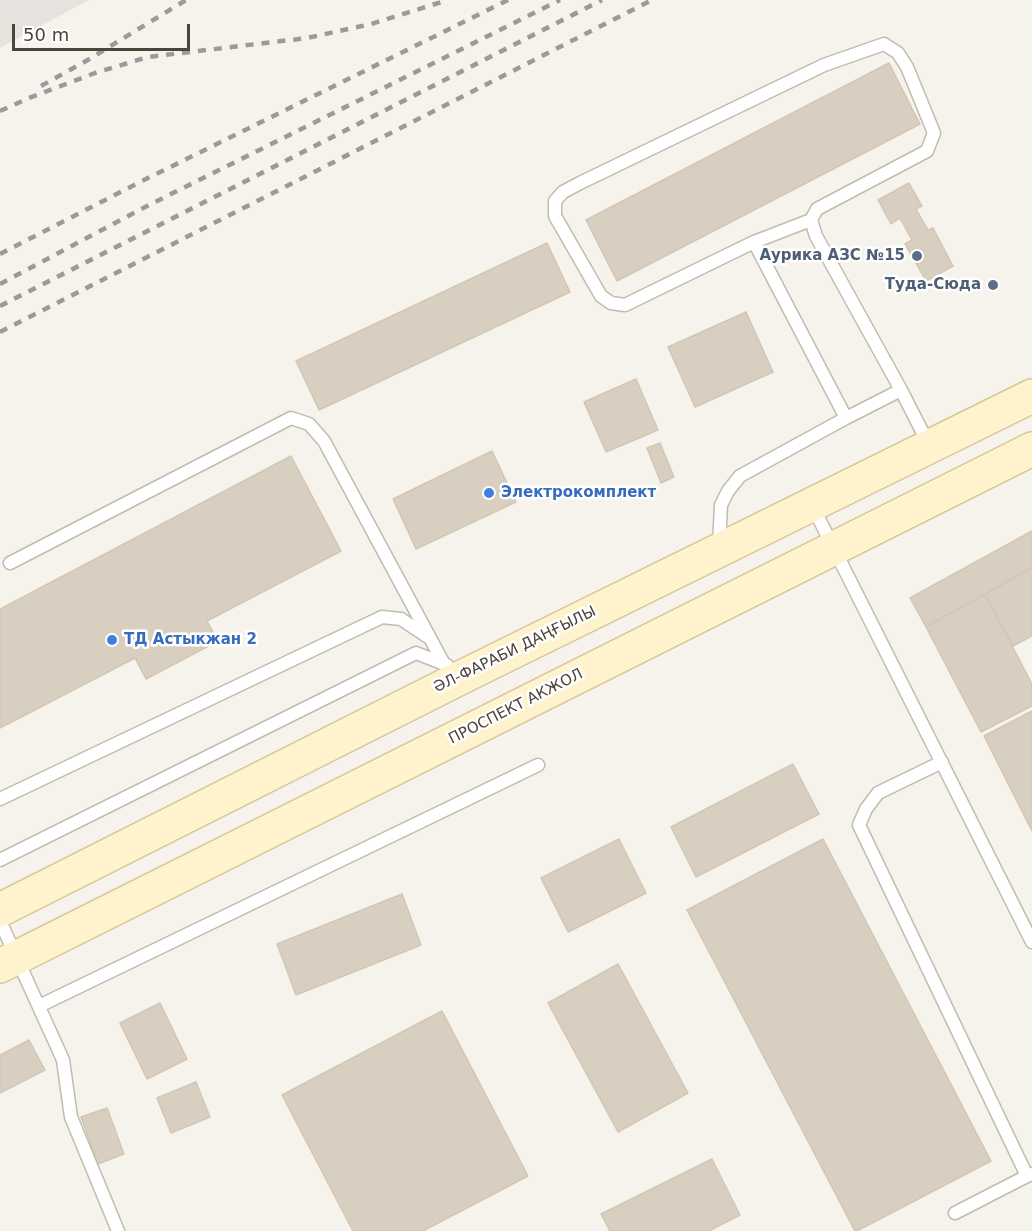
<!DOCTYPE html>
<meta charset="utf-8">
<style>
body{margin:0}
#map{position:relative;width:1032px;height:1231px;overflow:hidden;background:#f6f3ec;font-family:"DejaVu Sans",sans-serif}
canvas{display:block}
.scale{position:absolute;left:12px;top:24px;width:178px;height:27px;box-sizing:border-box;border:3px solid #4b4439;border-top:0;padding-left:8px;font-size:18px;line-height:21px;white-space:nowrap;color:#4b4439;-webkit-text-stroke:4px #fff;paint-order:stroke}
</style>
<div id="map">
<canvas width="1032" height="1231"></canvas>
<div class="scale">50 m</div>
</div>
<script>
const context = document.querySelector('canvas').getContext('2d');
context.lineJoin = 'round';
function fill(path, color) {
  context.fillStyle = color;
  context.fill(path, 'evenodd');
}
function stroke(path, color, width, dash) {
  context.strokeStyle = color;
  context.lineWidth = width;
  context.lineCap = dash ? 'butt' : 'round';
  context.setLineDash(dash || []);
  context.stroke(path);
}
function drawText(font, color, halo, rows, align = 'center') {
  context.font = font + ' "DejaVu Sans",sans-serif';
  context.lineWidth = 5;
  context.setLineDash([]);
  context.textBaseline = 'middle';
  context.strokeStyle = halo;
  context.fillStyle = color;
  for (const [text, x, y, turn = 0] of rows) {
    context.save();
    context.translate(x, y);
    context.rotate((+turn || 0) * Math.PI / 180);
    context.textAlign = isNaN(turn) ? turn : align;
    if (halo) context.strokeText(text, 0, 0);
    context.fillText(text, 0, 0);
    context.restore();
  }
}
const industrial = new Path2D(`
 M0 0H89L0 48Z`);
const building = new Path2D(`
 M889 63 920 124 617 281 586 220Z
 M909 183 922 206 916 209 928 230 933 228 953 266 926 281 905 244 912 240 900 218 891 224 878 200Z
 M547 243 570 292 319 410 296 361Z
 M746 312 773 372 695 407 668 347Z
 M636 379 658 430 606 452 584 402Z
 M660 443 674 477 661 483 647 448Z
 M492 451 516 502 416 549 393 499Z
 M291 456 341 551 207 621 218 641 146 679 135 658 0 728V609Z
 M1032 531V568L926 627 910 598Z
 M1032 568V636L1013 646 985 594Z
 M985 594 1032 684V706L981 732 926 627Z
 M1032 711V831L984 736Z
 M793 764 819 814 696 877 671 827Z
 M619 839 646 893 568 932 541 878Z
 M823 839 991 1161 857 1231H855L687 910Z
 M402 894 421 945 296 995 277 944Z
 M618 964 688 1093 618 1132 548 1003Z
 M160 1003 187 1059 147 1079 120 1023Z
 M442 1011 528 1176 423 1231H353L282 1095Z
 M29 1040 45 1070 0 1093V1055Z
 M196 1082 210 1117 171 1133 157 1098Z
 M107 1108 124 1154 98 1164 81 1117Z
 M712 1159 740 1215 709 1231H610L601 1214Z`);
const service = new Path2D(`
 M811 220 754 242 625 305 611 303 601 296 555 216V201L563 192 580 183 824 65 884 44 898 53 907 67 934 133 927 151 817 209 811 220 816 236 901 390 929 445
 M754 242 846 418
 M812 505 1032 942
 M719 546 721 505 728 491 740 476 846 418 901 390
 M10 563 291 418 309 424 324 441 444 664
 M942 762 878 793 866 809 859 825 1027 1176 1032 1174
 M0 799 382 617 401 619 428 637
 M0 860 416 653 447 665
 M0 921 63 1060 71 1117 118 1231
 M39 1006 538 765
 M955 1213 1027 1176`);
const secondary = new Path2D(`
 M0 910 468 674 1032 396
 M0 966 1032 449`);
const rail = new Path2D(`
 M41 86 86 61 186 0
 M0 111 29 98 95 73 148 57 307 38 371 24 448 0
 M0 254 142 181 508 0
 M0 284 149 205 560 0
 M0 306 602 0
 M0 332 652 0`);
const markers = [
 [917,256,6,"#5c6f8a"],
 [993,285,6,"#5c6f8a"],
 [489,493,6,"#3f7fe0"],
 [112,640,6,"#3f7fe0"]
];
const serviceNames = [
 ["Аурика АЗС №15",905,256],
 ["Туда-Сюда",981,285]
];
const shopNames = [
 ["Электрокомплект",501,493],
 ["ТД Астыкжан 2",124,640]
];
const streetNames = [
 ["ӘЛ-ФАРАБИ ДАҢҒЫЛЫ",515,650,-26],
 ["ПРОСПЕКТ АКЖОЛ",516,707,-27]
];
fill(industrial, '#e6e2dd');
fill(building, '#d8cfc1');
stroke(building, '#d3c7b4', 1.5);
stroke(service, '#c2bbae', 15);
stroke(secondary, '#d6c79b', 36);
stroke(service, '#fff', 12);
stroke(secondary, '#fff3cd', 33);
stroke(rail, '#9a9a9a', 4.5, [8, 8]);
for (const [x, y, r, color] of markers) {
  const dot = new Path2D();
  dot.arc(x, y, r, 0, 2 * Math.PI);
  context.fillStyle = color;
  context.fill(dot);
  stroke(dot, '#fff', 2);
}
drawText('bold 15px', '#4e5e75', '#fff', serviceNames, 'right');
drawText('bold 15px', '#366cbe', '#fff', shopNames, 'left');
drawText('15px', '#4b4439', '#fff', streetNames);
</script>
